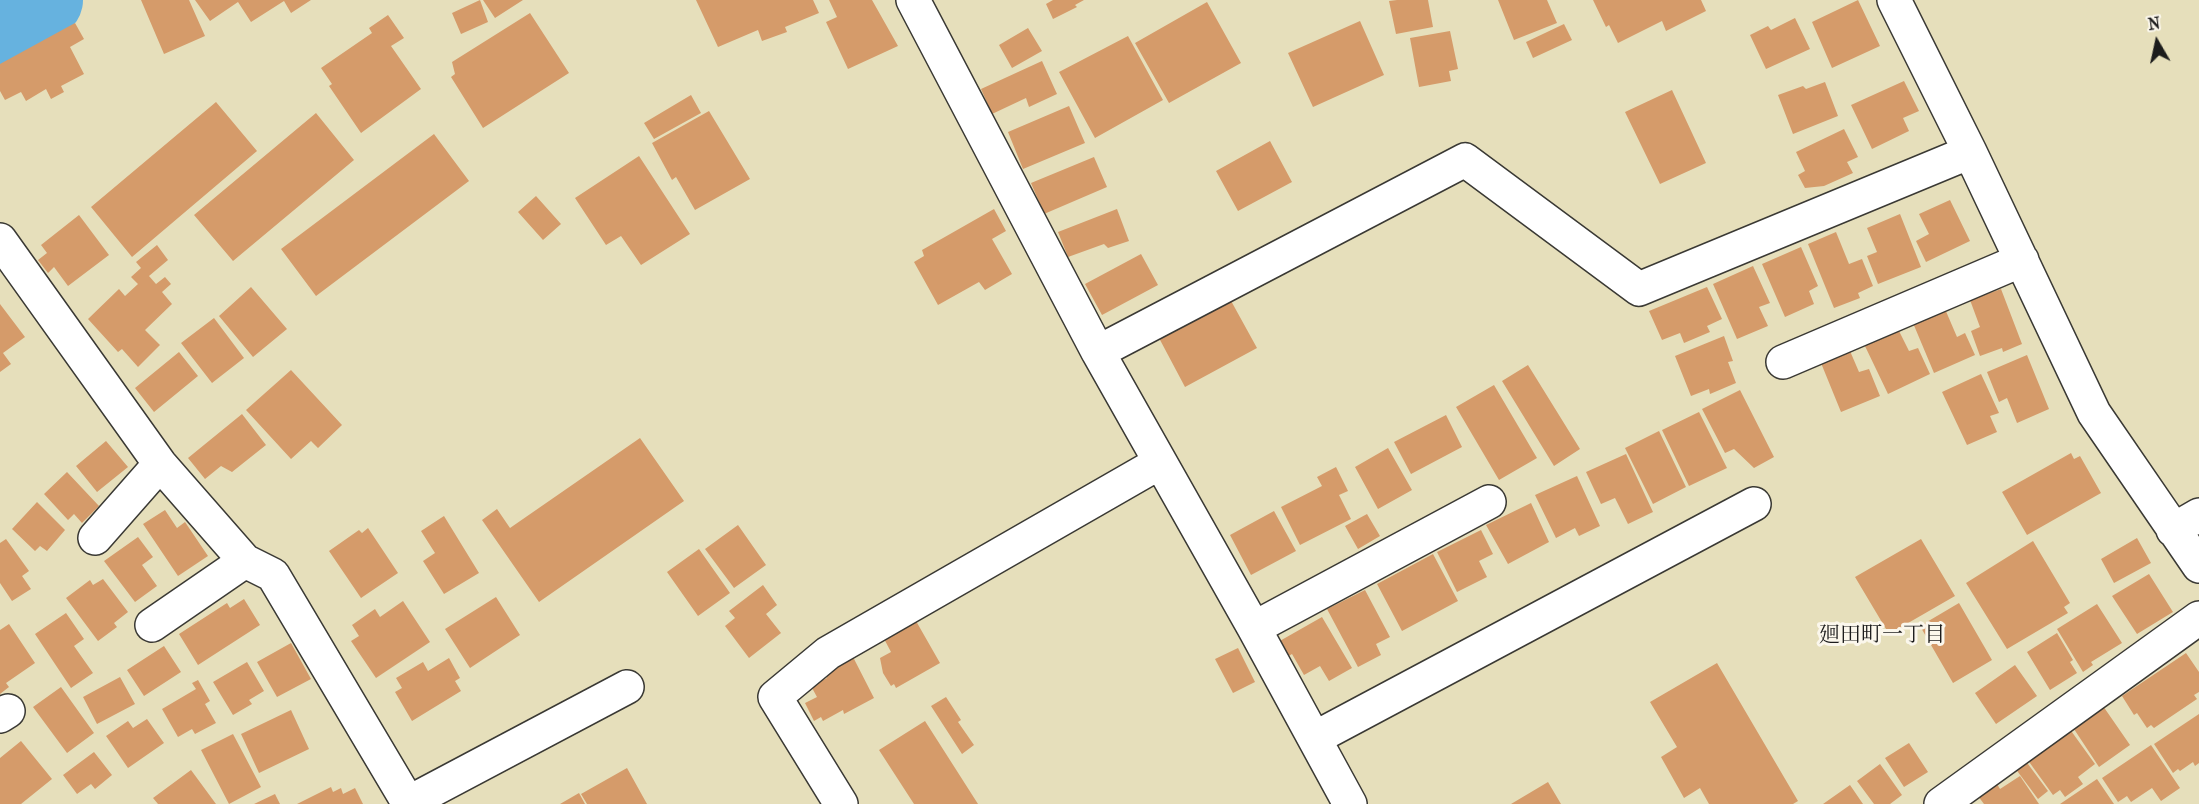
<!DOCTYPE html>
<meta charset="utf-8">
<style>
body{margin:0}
#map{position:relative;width:2199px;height:804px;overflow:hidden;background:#e6dfbb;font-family:"IM FELL French Canon",serif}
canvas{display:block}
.north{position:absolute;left:2127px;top:12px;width:60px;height:60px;-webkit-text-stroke:4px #fbf7ec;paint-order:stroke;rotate:351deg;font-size:16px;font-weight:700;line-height:24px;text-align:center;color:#1c1c1c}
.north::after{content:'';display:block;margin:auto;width:21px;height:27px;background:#1c1c1c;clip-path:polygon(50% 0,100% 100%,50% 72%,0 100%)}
</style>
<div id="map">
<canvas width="2199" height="804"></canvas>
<div class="north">N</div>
</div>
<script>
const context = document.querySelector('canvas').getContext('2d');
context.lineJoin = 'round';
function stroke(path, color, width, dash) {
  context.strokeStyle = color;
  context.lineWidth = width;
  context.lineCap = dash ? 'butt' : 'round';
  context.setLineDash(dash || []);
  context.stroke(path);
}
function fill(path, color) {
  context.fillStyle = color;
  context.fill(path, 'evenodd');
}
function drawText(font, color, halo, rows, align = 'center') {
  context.font = font + ' "IM FELL French Canon","Noto Serif JP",serif';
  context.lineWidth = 6;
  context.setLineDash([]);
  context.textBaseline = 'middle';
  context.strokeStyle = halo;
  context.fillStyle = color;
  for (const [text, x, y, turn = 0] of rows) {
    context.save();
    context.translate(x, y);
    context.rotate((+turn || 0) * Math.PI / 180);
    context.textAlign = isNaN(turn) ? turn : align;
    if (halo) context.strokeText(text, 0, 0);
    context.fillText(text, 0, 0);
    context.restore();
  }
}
const river = new Path2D(`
 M0 30 45 0`);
const building = new Path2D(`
 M141 0H189L205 36 164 54Z
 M195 0H311L291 13 284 1 251 22 238 2 210 21Z
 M480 0 488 22 461 34 452 13Z
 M483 0H523L495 18Z
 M696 0H813L819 13 785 27 787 32 762 41 758 30 718 47Z
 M829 0H872L898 46 848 69 826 22 837 17Z
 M1053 0H1084L1075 5 1077 7 1053 19 1046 4Z
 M1397 0H1428L1433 27 1396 34 1389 1Z
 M1498 0H1547L1557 23 1514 40Z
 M1593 0H1701L1706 11 1666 31 1662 21 1618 43 1609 25 1606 27Z
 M1858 0 1880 46 1832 68 1812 22Z
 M1207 2 1241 63 1169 103 1135 43Z
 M530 13 569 73 483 128 451 77 455 74 452 62Z
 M388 15 404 38 391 46 421 89 361 133 329 86 332 84 321 68 372 33 369 28Z
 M1795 18 1810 49 1766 69 1750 35 1768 26 1771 30Z
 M1360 21 1384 75 1313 107 1288 53Z
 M75 23 84 39 70 47 84 74 61 86 64 92 51 99 46 89 26 101 21 92 5 100 0 91V64Z
 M1564 24 1572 40 1533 58 1526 42Z
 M1028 28 1042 51 1012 68 999 45Z
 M1450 31 1458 69 1449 71 1451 81 1419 87 1410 38Z
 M1128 36 1163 100 1095 138 1059 72Z
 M1042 61 1057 94 1029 107 1026 98 992 114 981 89Z
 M1904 81 1919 111 1903 118 1909 131 1872 149 1851 105Z
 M1825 82 1838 116 1793 134 1778 95 1803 86 1806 89Z
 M1672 90 1706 163 1660 184 1625 112Z
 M691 95 701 113 654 139 644 123Z
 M216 102 257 151 132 257 91 207Z
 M1069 106 1085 143 1023 169 1008 132Z
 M709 111 750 179 695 210 676 177 672 180 652 143Z
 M316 113 354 160 233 261 194 215Z
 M1844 129 1858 157 1847 162 1853 173 1824 186 1805 188 1798 175 1805 171 1796 152Z
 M434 134 469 181 316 296 281 249Z
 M1270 141 1292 182 1238 211 1216 171Z
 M639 156 690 234 641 265 621 236 606 245 575 198Z
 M1094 157 1107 187 1044 214 1031 183Z
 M536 196 561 224 543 240 518 212Z
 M1950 200 1970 241 1926 262 1916 241 1929 234 1919 214Z
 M994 209 1006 231 992 239 1012 274 985 290 979 282 938 305 914 262 924 256 922 250Z
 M1117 209 1129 241 1108 248 1104 244 1068 257 1058 232Z
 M1900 214 1921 267 1878 284 1867 256 1877 252 1867 228Z
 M79 215 109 255 68 286 54 267 48 273 38 260 47 253 41 245Z
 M1836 232 1849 264 1862 259 1873 286 1858 293 1860 298 1834 308 1808 244Z
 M157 245 168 260 149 276 156 284 165 277 171 284 162 292 172 304 145 330 160 345 138 367 122 349 118 352 88 319 119 289 125 296 138 284 131 277 141 268 136 262Z
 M1801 247 1818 286 1809 291 1814 304 1785 317 1762 264Z
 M1141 254 1158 285 1102 315 1085 284Z
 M1753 266 1770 303 1759 307 1768 326 1737 339 1713 284Z
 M251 287 287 329 253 357 219 316Z
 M1707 287 1722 319 1707 326 1710 332 1684 343 1680 333 1662 340 1649 311Z
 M2001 289 2022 344 2003 352 2002 348 1980 356 1971 331 1980 327 1970 300Z
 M1230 299 1257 348 1185 387 1159 338Z
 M0 304 25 337 3 353 11 364 0 372Z
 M1945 309 1957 337 1965 333 1975 355 1934 373 1913 323Z
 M214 318 244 358 212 383 181 343Z
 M1897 327 1909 351 1918 348 1930 374 1888 394 1864 344Z
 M1724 336 1733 361 1728 362 1736 383 1710 394 1709 389 1691 396 1675 356Z
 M1850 351 1859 372 1869 369 1880 396 1841 412 1821 363Z
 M179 352 198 376 154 412 135 388Z
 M2027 355 2049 409 2017 423 2007 398 1999 402 1987 372Z
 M1528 365 1580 449 1554 466 1502 381Z
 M291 370 342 425 318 448 311 441 291 459 246 410Z
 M1981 374 1999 413 1990 416 1997 432 1967 445 1942 392Z
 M1494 385 1537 458 1499 480 1456 407Z
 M1740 390 1774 457 1754 468 1734 449 1725 453 1702 409Z
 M1699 412 1727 468 1689 486 1662 430Z
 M242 414 266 445 232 472 221 466 205 479 188 458Z
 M1446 415 1462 447 1411 474 1394 442Z
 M1659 431 1686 487 1653 504 1625 448Z
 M640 438 684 501 539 602 482 520 497 509 510 528Z
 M106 441 128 467 97 492 76 466Z
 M1388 448 1412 490 1378 509 1355 467Z
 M2071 453 2074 459 2080 456 2101 493 2027 535 2002 492Z
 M1626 454 1653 512 1628 524 1615 498 1601 504 1586 472Z
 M1336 467 1348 491 1339 495 1351 519 1300 545 1281 507 1322 486 1317 477Z
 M67 472 99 506 82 523 74 514 68 520 44 494Z
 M1577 476 1600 526 1579 536 1575 528 1556 538 1535 495Z
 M37 502 65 530 47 551 40 546 35 551 12 529Z
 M1531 503 1549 542 1508 564 1486 525Z
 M165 510 177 528 185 522 208 556 178 576 143 524Z
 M1274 511 1296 551 1251 575 1230 535Z
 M1367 514 1380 536 1358 549 1345 526Z
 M444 516 479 573 444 594 423 561 435 553 421 531Z
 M738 525 766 565 734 588 705 549Z
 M368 528 398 573 361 598 329 551 359 530 362 533Z
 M1481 530 1493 554 1479 561 1487 577 1457 592 1437 552Z
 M138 537 153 557 142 565 157 586 135 602 104 561Z
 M2137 538 2151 563 2114 583 2101 559Z
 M6 539 29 571 22 576 31 589 12 601 0 583V543Z
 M1921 539 1955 596 1889 634 1855 577Z
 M2033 541 2070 603 2064 607 2068 613 2007 649 1966 583Z
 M699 549 730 593 698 616 667 572Z
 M1433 554 1458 601 1402 631 1377 584Z
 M2149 574 2173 612 2137 634 2112 596Z
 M103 579 128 612 114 623 117 627 98 641 66 598 90 580 93 585Z
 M763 585 777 605 766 614 781 633 749 658 725 626 735 618 729 611Z
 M1365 590 1390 637 1376 644 1381 655 1358 667 1327 609Z
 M496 597 520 635 470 668 445 629Z
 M244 599 260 625 198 665 179 634 227 603 230 608Z
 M403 601 430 642 376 678 351 641 359 636 352 625 375 609 380 617Z
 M1959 603 1992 660 1953 683 1920 626Z
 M2097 604 2122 643 2091 662 2093 665 2083 672 2057 629Z
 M66 613 84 639 74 646 93 673 71 688 35 634Z
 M1322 617 1352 668 1329 681 1320 666 1304 675 1292 654 1287 657 1278 642Z
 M916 621 940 663 896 688 894 684 891 686 883 673 880 658 891 652 882 635Z
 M9 624 35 663 6 683 9 687 0 694V630Z
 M2057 633 2073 660 2070 662 2077 673 2050 690 2027 652Z
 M291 643 311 679 277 697 257 662Z
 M164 646 181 672 144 696 127 670Z
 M1238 648 1255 682 1233 693 1215 659Z
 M2186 653 2199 672V692L2194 695 2197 699 2154 728 2151 725 2147 728 2137 713 2134 715 2122 696Z
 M853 657 874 698 844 714 843 710 823 721 821 717 814 721 805 703 817 697 811 686 827 678 824 672Z
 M449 658 460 678 455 681 461 691 412 721 395 692 402 688 396 678 423 662 428 671Z
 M247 662 264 691 249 700 252 704 233 715 213 682Z
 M1717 663 1798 801 1793 804H1709L1700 788 1684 798 1661 757 1677 747 1650 702Z
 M2015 665 2037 696 1996 724 1975 693Z
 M120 677 135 704 97 724 83 697Z
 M198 680 210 701 205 704 216 723 195 734 192 729 178 737 162 709 196 689 192 683Z
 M61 687 94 733 67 753 33 707Z
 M946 697 961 720 958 722 974 745 962 754 931 706Z
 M2103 706 2130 745 2099 767 2072 726Z
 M291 710 309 749 259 773 241 734Z
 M2199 714V763L2195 766 2193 762 2180 771 2178 769 2173 773 2154 744Z
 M147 719 164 743 128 768 106 736 128 721 133 728Z
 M925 721 978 804H914L879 750Z
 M2069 728 2095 764 2078 777 2083 784 2065 797 2060 790 2053 795 2027 759Z
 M233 734 261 787 229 804 201 750Z
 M21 741 52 779 21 804H0V758Z
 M1909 743 1928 772 1904 787 1885 758Z
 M2151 745 2180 788 2161 801 2152 788 2131 802 2127 796 2118 802 2102 778Z
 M94 752 112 775 95 789 91 784 77 794 63 775Z
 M2025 760 2048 791 2038 799 2015 768Z
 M1880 764 1902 795 1890 804H1874L1857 781Z
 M627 768 647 804H587L581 794Z
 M191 770 216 804H158L153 798Z
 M2020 776 2039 804H1984L1978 796 1997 784 2000 789Z
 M2097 779 2114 804H2060Z
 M1548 782 1561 804H1511Z
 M1850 785 1863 804H1823Z
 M331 787 333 792 341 788 343 794 355 788 363 804H297Z
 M579 793 585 804H560Z
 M275 794 280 804H254Z`);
const minor = new Path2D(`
 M913 0 1098 352 1254 628 1350 804
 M1894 0 1970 152 2094 413 2199 566
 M0 240 160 464 245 561 273 575 409 804
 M1098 352 1465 160 1639 289 1970 152
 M1783 362 2022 260
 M2173 530 2199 515
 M95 538 160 464
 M152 625 245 561
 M1254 628 1489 502
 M0 716 8 711
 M1315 738 1754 504
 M408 803 627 687
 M841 804 775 697 828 653 1159 463
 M1941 804 2199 618`);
const neighbourhoodNames = [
 ["廻田町一丁目",1882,636]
];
stroke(river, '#66b2df', 76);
fill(building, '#d59b6a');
stroke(minor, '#3a3934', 36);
stroke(minor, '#fff', 33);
drawText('21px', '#1c1c1c', '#fbf7ec', neighbourhoodNames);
</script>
